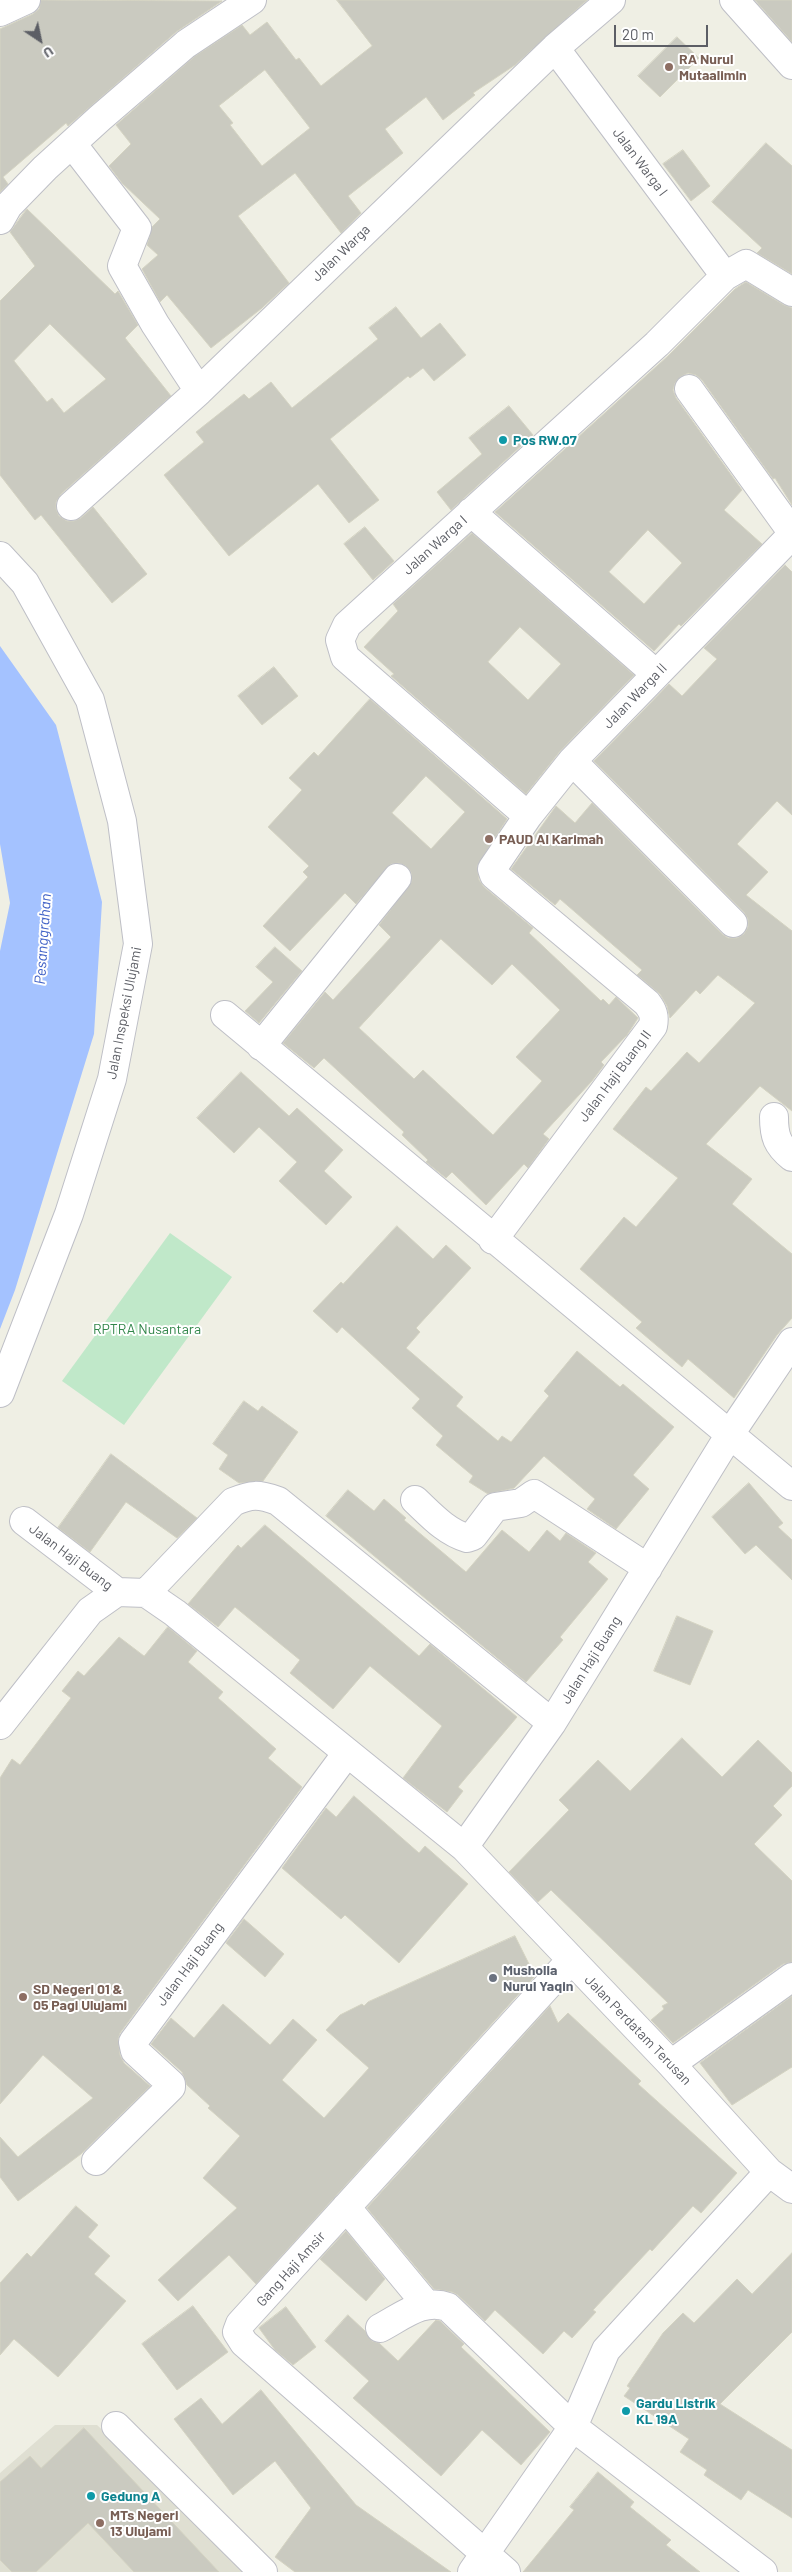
<!DOCTYPE html>
<style>
body{margin:0}
#map{position:relative;width:792px;height:2572px;overflow:hidden;background:#efefe4;font-family:Barlow,sans-serif}
canvas{display:block}
.north{position:absolute;left:15px;top:15px;width:50px;height:50px;-webkit-text-stroke:4px #fff;paint-order:stroke;rotate:146deg;font-size:14px;font-weight:700;line-height:20px;text-align:center;color:#5c5e65}
.north::after{content:'';display:block;margin:auto;width:18px;height:22px;background:#5c5e65;clip-path:polygon(50% 0,100% 100%,50% 72%,0 100%)}
.scale{position:absolute;left:614px;top:25px;width:94px;height:22px;box-sizing:border-box;border:2px solid #5c5e65;border-top:0;padding-left:6px;font-size:15px;line-height:18px;white-space:nowrap;color:#5c5e65;-webkit-text-stroke:4px #fff;paint-order:stroke}
</style>
<div id="map">
<canvas width="792" height="2572"></canvas>
<div class="north">U</div>
<div class="scale">20 m</div>
</div>
<script>
const context = document.querySelector('canvas').getContext('2d');
context.lineJoin = 'round';
function fill(path, color) {
  context.fillStyle = color;
  context.fill(path, 'evenodd');
}
function stroke(path, color, width, dash) {
  context.strokeStyle = color;
  context.lineWidth = width;
  context.lineCap = dash ? 'butt' : 'round';
  context.setLineDash(dash || []);
  context.stroke(path);
}
function drawText(font, color, halo, rows, align = 'center') {
  context.font = font + ' Barlow,sans-serif';
  context.lineWidth = 4;
  context.setLineDash([]);
  context.textBaseline = 'middle';
  context.strokeStyle = halo;
  context.fillStyle = color;
  for (const [text, x, y, turn = 0] of rows) {
    context.save();
    context.translate(x, y);
    context.rotate((+turn || 0) * Math.PI / 180);
    context.textAlign = isNaN(turn) ? turn : align;
    if (halo) context.strokeText(text, 0, 0);
    context.fillText(text, 0, 0);
    context.restore();
  }
}
const education = new Path2D(`
 M55 2425H97L251 2572H0V2473Z`);
const green = new Path2D(`
 M170 1233 232 1277 124 1425 62 1381Z`);
const water = new Path2D(`
 M0 646 56 725 102 902 94 1034 15 1290 0 1329V951L10 903 0 844Z`);
const building = new Path2D(`
 M41 0 222 1 176 32 68 126 66 123 3 177 8 184 0 192V29L33 14 39 9Z
 M337 0H587L515 65 473 93 475 95 443 120 426 97 385 129 403 153 348 196 361 213 341 233 295 173 238 216 289 283 262 308 211 348 167 295 160 302 142 269 158 255 147 245 152 227 160 219 122 183 109 166 131 144 116 125 195 56 242 25 250 35 267 22 296 60 299 58 321 86 372 46ZM265 70 310 128 262 166 230 125 233 123 219 106Z
 M755 0H792V42Z
 M677 37 699 58 660 97 638 76Z
 M766 143 792 166V274L757 253 762 248 712 202Z
 M683 150 710 186 691 201 663 164Z
 M27 209 115 294 118 291 138 325 125 338 171 396 61 494 56 502V509L59 516 67 521H74L81 518 93 507 147 574 112 603 41 515 35 520 0 475V301L35 266 10 232ZM50 324 106 379 64 413 52 398 47 402 14 361Z
 M746 282 784 305 792 308V505L775 478 773 479 702 380 696 375 688 373 680 377 675 383 673 390 676 398 742 490 724 510 762 544 681 626 679 624 654 651 495 512 668 356 735 289ZM648 530 682 563 644 604 609 572Z
 M396 307 421 338 440 323 466 355 434 381 423 368 410 378 408 376 330 439 379 500 349 523 318 484 229 556 164 475 204 442 196 432 244 394 249 399 271 382 292 408 378 339 369 328Z
 M509 406 533 435 451 510 437 492 482 454 469 438Z
 M365 527 394 561 373 580 344 544Z
 M472 533 634 675 561 750 526 794 391 676 394 674 364 647 398 611 393 604ZM520 627 561 664 528 700 488 662Z
 M785 565 792 572V815L777 801 737 844 768 872 746 895 792 931V1111L760 1086 706 1144 752 1179 732 1204 792 1254V1318L777 1335 734 1398 688 1359 682 1367 636 1328 642 1322 580 1269 624 1217 636 1227 678 1178 613 1129 646 1087 651 1091 687 1052 699 1063 755 1003 718 975 700 994 696 990 670 1018 667 1006 660 994 637 975 642 970 560 899 555 905 511 869 556 806 575 823 592 803 722 934 728 938H737L744 934 748 927V919L744 912 594 761 669 684 682 696 717 659 704 648Z
 M274 667 298 696 262 725 238 696Z
 M370 699 507 819 477 866 479 880 484 887 533 928 529 933 601 1001 603 999 609 1005 616 997 638 1018 627 1035 601 1062 604 1065 592 1081 543 1134 549 1139 528 1168 524 1164 486 1205 452 1172 446 1178 426 1162 428 1160 402 1135 404 1132 324 1058 314 1068 283 1043 325 992 333 1000 391 937 379 925 412 881 411 872 406 866 399 863 391 864 356 904 345 893 290 951 263 926 308 877 303 872 309 866 268 827 302 790 289 778 314 752 318 756ZM426 776 465 812 431 849 392 813ZM441 939 492 985 512 964 560 1010 516 1057 542 1081 493 1135 423 1070 414 1079 359 1028Z
 M275 947 302 971 259 1023 245 1011 273 982 256 967Z
 M241 1072 289 1116 297 1108 343 1150 324 1171 352 1197 326 1225 279 1181 297 1162 259 1127 234 1153 197 1118Z
 M397 1226 433 1259 446 1245 471 1268 416 1328 420 1332 406 1348 463 1397 456 1406 498 1441 502 1436 511 1442 549 1396 544 1391 577 1351 620 1387 623 1384 674 1427 633 1475 649 1489 616 1529 587 1509 595 1499 544 1456 514 1488 488 1494 469 1482 473 1476 436 1445 443 1436 412 1408 420 1399 342 1327 337 1333 313 1311 341 1282 343 1284Z
 M244 1401 258 1411 262 1406 298 1432 263 1481 239 1483 219 1469 228 1455 213 1444Z
 M111 1454 197 1518 177 1538 126 1502 90 1552 58 1528Z
 M749 1483 783 1523 778 1527 792 1540V1580L756 1545 745 1554 712 1517Z
 M348 1490 374 1511 384 1499 406 1518 404 1520 466 1572 502 1530 529 1552 547 1530 560 1541 566 1533 596 1553 588 1562 608 1579 560 1637 563 1640 526 1682 326 1516Z
 M265 1525 419 1656 430 1644 517 1717 458 1787 463 1791 447 1812 403 1778 442 1726 370 1666 333 1709 290 1673 300 1660 235 1607 218 1627 188 1604 238 1545 241 1548Z
 M677 1616 713 1631 690 1685 654 1671Z
 M168 1627 197 1651 188 1662 223 1692 218 1698 276 1749 268 1758 302 1787 120 2033 118 2039 120 2055 124 2063 150 2086 81 2154 18 2201 0 2177V2137L18 2157 93 2098 43 2055 0 2104V1778L12 1759 20 1765 71 1698 62 1691 78 1671 84 1676 119 1637 144 1656Z
 M682 1738 722 1777 758 1740 792 1773V1786L773 1806 782 1815 754 1844 792 1881V1962L783 1964 673 2043 651 2020 664 2009 662 2006 668 2003 551 1890 538 1902 509 1872 569 1810 559 1800 598 1760 630 1791Z
 M354 1796 419 1853 425 1846 468 1884 399 1963 345 1915 341 1919 282 1868 326 1808 336 1817Z
 M244 1919 284 1954 265 1977 226 1943Z
 M515 1936 535 1976 256 2284 229 2255 178 2301 158 2280 237 2208 203 2178 240 2136 208 2108 210 2106 187 2085 182 2072 151 2044 171 2018 194 2038 223 2004 270 2045 293 2019 317 2040 282 2080 324 2118 369 2068 326 2030 340 2015 362 2004 364 2006 368 2002Z
 M792 1996V2067L732 2105 700 2063Z
 M550 2006 558 2023 568 2013 641 2081 638 2084 737 2173 701 2213 693 2206 652 2251 650 2249 593 2310 596 2312 572 2338 564 2331 543 2354 495 2310 485 2321 458 2295 452 2292 434 2289 367 2208Z
 M76 2206 98 2225 88 2237 110 2256 94 2274 126 2301 58 2377 14 2339 0 2355V2283L27 2253 31 2257Z
 M346 2231 385 2279 366 2301 320 2259Z
 M792 2253V2332L720 2404 792 2450V2518L748 2490 741 2500 704 2475 707 2470 680 2452 689 2439 624 2396 630 2388 627 2386 663 2333 683 2313 694 2323 737 2279 752 2294Z
 M193 2306 228 2352 177 2390 142 2344Z
 M286 2307 316 2347 293 2365 275 2350 259 2328Z
 M348 2315 365 2331 372 2341 379 2343 398 2361 436 2320 440 2321 464 2344 461 2347 550 2432 521 2465 482 2430 441 2476 353 2398 369 2381 325 2341Z
 M261 2390 356 2505 451 2572H295L275 2557 311 2508 275 2461 233 2495 174 2419 201 2398 222 2424Z
 M84 2428 219 2572H134L88 2523 36 2572H12L0 2560V2482L30 2456 41 2468Z
 M598 2472 634 2502 630 2507 671 2540 666 2545 700 2572H523L574 2510 570 2507Z`);
const minor = new Path2D(`
 M734 0 792 65
 M0 12 26 0
 M555 48 725 276
 M73 145 137 228 122 266 155 324 199 391
 M0 220 8 206 45 168 100 118 186 44 252 0
 M689 389 792 532
 M71 506 199 391 555 48 611 0
 M471 512 656 674
 M0 556 25 583 90 700 122 821 138 944 112 1079 69 1214 0 1393
 M572 761 733 923
 M528 816 345 657 340 640 347 625 657 344 725 276 746 264 792 292
 M225 1015 792 1486
 M261 1046 397 878
 M774 1117C774 1136 777 1145 792 1157
 M493 1240 653 1026C655 1016 653 1011 647 1003L494 875 492 869 528 816 572 761 792 535
 M415 1500C431 1515 446 1532 467 1538L473 1536 495 1507 521 1503 534 1494 648 1568
 M24 1521 117 1592 146 1593 175 1613 464 1847 671 2064 769 2172 792 2189
 M146 1593 233 1502C252 1494 258 1494 278 1501L552 1723
 M0 1725 90 1611 117 1592
 M464 1847 552 1723 730 1434 792 1342
 M671 2064 792 1977
 M96 2161 171 2087V2084L135 2051 133 2042 347 1753
 M346 2207 426 2304
 M380 2328C403 2316 423 2298 448 2307L573 2427 763 2572
 M116 2426 263 2572
 M472 2572 573 2427 606 2350 769 2172
 M506 2572 244 2343 237 2332 240 2324 571 1960`);
const markers = [
 [669,67,5,"#8d6e63"],
 [503,440,5,"#0f9aa8"],
 [489,839,5,"#8d6e63"],
 [493,1978,5,"#6b7280"],
 [23,1997,5,"#8d6e63"],
 [626,2411,5,"#0f9aa8"],
 [91,2496,5,"#0f9aa8"],
 [100,2523,5,"#8d6e63"]
];
const educationNames = [
 ["RA Nurul",679,59],
 ["Mutaalimin",679,75],
 ["PAUD Al Karimah",499,839],
 ["SD Negeri 01 &",33,1989],
 ["05 Pagi Ulujami",33,2005],
 ["MTs Negeri",110,2515],
 ["13 Ulujami",110,2531]
];
const streetNames = [
 ["Jalan Warga I",640,162,53],
 ["Jalan Warga",341,253,-44],
 ["Jalan Warga I",435,545,-42],
 ["Jalan Warga II",635,696,-46],
 ["Jalan Inspeksi Ulujami",124,1013,-79],
 ["Jalan Haji Buang II",615,1076,-53],
 ["Jalan Haji Buang",71,1557,37],
 ["Jalan Haji Buang",591,1660,-58],
 ["Jalan Haji Buang",190,1964,-53],
 ["Jalan Perdatam Terusan",638,2030,46],
 ["Gang Haji Amsir",291,2269,-48]
];
const cultureNames = [
 ["Pos RW.07",513,440],
 ["Gardu Listrik",636,2403],
 ["KL 19A",636,2419],
 ["Gedung A",101,2496]
];
const parkNames = [
 ["RPTRA Nusantara",147,1329]
];
const worshipNames = [
 ["Musholla",503,1970],
 ["Nurul Yaqin",503,1986]
];
const waterNames = [
 ["Pesanggrahan",43,939,-86]
];
fill(education, '#dfdfd2');
fill(green, '#c0e8c9');
fill(water, '#a4c2ff');
fill(building, '#cacac0');
stroke(building, '#d4d3c2', 1);
stroke(minor, '#bebfc6', 30);
stroke(minor, '#fff', 28);
for (const [x, y, r, color] of markers) {
  const dot = new Path2D();
  dot.arc(x, y, r, 0, 2 * Math.PI);
  context.fillStyle = color;
  context.fill(dot);
  stroke(dot, '#fff', 2);
}
drawText('bold 14px', '#785e54', '#fff', educationNames, 'left');
drawText('14px', '#5c5e65', '#fff', streetNames);
drawText('bold 14px', '#0d838f', '#fff', cultureNames, 'left');
drawText('14px', '#32864a', '#fff', parkNames);
drawText('bold 14px', '#5b616d', '#fff', worshipNames, 'left');
drawText('italic 15px', '#4263c7', '#fff', waterNames);
</script>
